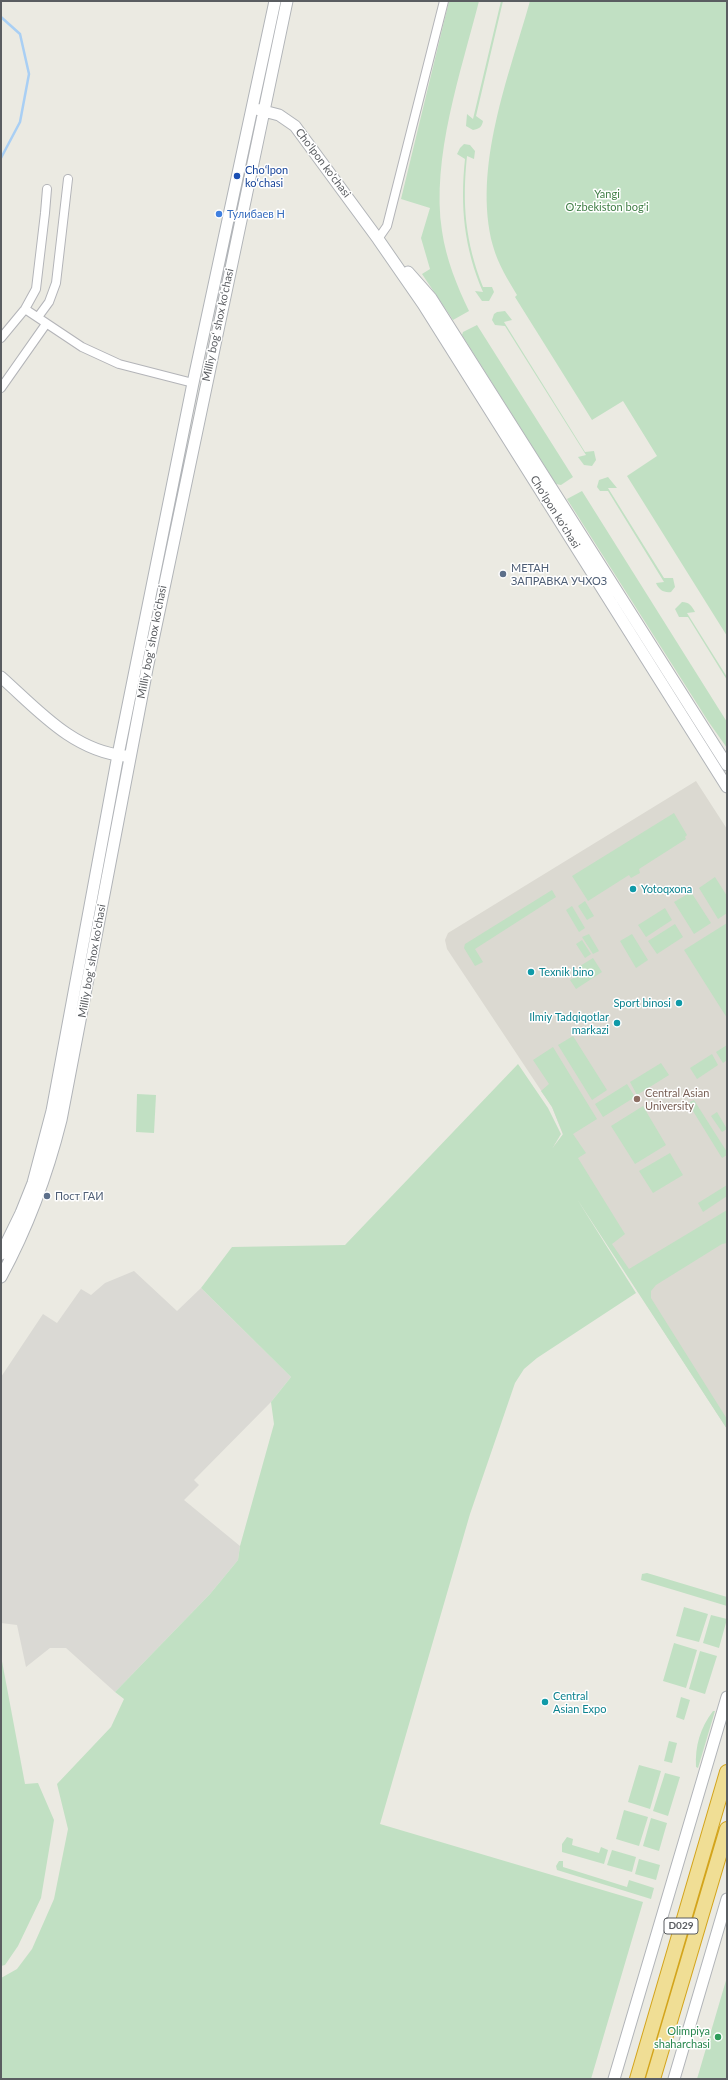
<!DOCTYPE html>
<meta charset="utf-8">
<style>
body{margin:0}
#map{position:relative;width:728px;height:2080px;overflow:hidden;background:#ebeae2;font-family:Lato,sans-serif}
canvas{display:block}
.frame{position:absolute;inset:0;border:2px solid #5a5d61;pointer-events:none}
</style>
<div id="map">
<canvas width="728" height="2080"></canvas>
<div class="frame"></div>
</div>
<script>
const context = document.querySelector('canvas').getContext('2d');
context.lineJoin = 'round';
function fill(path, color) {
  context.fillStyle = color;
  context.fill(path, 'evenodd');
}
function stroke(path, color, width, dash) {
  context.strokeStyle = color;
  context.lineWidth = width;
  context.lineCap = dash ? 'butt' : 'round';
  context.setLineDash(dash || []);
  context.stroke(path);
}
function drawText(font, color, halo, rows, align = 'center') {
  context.font = font + ' Lato,sans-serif';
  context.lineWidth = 3;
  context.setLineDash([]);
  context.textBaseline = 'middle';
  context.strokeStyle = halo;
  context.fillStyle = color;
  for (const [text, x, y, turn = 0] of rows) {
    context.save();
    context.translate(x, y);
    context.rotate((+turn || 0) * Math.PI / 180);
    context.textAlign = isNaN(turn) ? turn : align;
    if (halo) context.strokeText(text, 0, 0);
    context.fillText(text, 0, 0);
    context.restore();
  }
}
const industrial = new Path2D(`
 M134 1271 177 1311 201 1288 291 1377 271 1402 194 1480 199 1485 184 1500 240 1546 238 1560 210 1594 115 1692 66 1648H50L26 1667 17 1625 1 1623V1377L43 1314 57 1323 81 1289 91 1295 105 1283Z`);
const education = new Path2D(`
 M696 781 727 829V1429L548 1153 563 1135 552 1107 447 949 445 940 448 933Z`);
const green = new Path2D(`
 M449 1H479C461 72 431 158 442 231 446 259 457 286 469 311L453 320 422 274 430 269 421 238 430 208 401 199Z
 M501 1H503L476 116 483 121C482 127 479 129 473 130L466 126 467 114 473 119Z
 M530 1H727V636L627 476 657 456 623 401 592 420 515 297 517 295C508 280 498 264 493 246 472 168 509 76 530 1Z
 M464 144 470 145 475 151 474 159 467 156C462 204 465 241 483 287H492L494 292 489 301H482L475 291 483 292C464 248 460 206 465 159L457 154 460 148Z
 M505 311 512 320 504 322 585 452 594 451 596 460 592 466 584 465 578 457 586 455 505 326 495 325 492 320 494 314 497 312Z
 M477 325 573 477 561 485 556 484 462 335 463 332Z
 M608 477 617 488H608L664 578H673L675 587 671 592C664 593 659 590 656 583L664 582 608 491H600L597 487 599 480Z
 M582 491 727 722V748L708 721 567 499Z
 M682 602C689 602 692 606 695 612L687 613 727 677V680L688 617H679L675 609Z
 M674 813 687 835 685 837 686 839 639 869 640 873 631 878 629 875 588 901 572 876Z
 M715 877 727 896V913L718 919 699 888Z
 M552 890 556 897 475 949 483 962 475 966 464 948 465 944Z
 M691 892 711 923 694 934 674 902Z
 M585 901 594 916 587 920 578 906Z
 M572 906 585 928 579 932 566 910Z
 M665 908 672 920 646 937 638 925Z
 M727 923V1018L684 950Z
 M675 924 683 937 657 954 648 941Z
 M589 934 599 951 593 954 582 937Z
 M632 934 648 960 636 968 620 941Z
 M582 940 591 954 585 958 576 944Z
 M593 958 602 972 576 989 570 980 583 972 580 966Z
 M573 1036 607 1090 592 1100 558 1045Z
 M727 1045V1060L723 1063 716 1052Z
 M553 1047 597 1119 573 1134 586 1153 578 1158 625 1234 612 1244 629 1269 727 1210V1243L722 1244 656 1285 651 1291V1298L727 1419V1429L577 1199 636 1293 537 1358 524 1369 515 1383 470 1514 380 1824 643 1902 591 2079H1V1978L17 1969 32 1949 54 1899 68 1829 57 1784 111 1727 124 1699 115 1692 210 1594 238 1560 240 1546 274 1424 271 1402 291 1377 201 1288 232 1247 345 1245 518 1064 548 1108 561 1134 552 1149 563 1134 552 1107 541 1091 549 1084 533 1060Z
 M712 1054 718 1065 697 1079 690 1068Z
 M661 1063 669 1075 637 1095 630 1082Z
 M627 1084 635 1097 603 1117 595 1104Z
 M137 1094 156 1095 154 1133 136 1132Z
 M694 1100 727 1152V1155L722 1158 688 1103Z
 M643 1106 666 1145 635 1164 611 1126Z
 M717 1112 727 1129 722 1132 711 1116Z
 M670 1153 683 1175 653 1193 639 1171Z
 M727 1185V1196L703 1212 698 1203Z
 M647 1573 727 1597V1606L641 1580 642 1574Z
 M684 1607 708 1614 699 1642 676 1636Z
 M711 1615 727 1619 719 1648 703 1643Z
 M674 1643 697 1650 686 1688 663 1681Z
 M700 1651 717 1656 705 1694 689 1689Z
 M1 1656 25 1784 38 1783 54 1820 41 1898 18 1946 5 1965 1 1966Z
 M681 1697 690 1700 684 1720 676 1717Z
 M713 1711H715L698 1768 696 1767C695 1746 700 1728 713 1711Z
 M669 1741 677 1743 672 1763 664 1761Z
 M639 1765 661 1771 650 1809 628 1802Z
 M665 1773 680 1777 668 1816 653 1811Z
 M624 1810 648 1817 639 1846 616 1839Z
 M651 1818 667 1823 659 1851 643 1846Z
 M567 1837 573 1839 572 1845 599 1853 601 1847 608 1850 604 1864 562 1852V1844Z
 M612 1850 636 1857 632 1872 607 1865Z
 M639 1859 660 1865 656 1880 635 1874Z
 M559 1861H563V1867L627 1887 629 1880 654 1888 651 1899 557 1870 556 1866Z
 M727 1977V2079H697Z`);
const stream = new Path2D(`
 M1 17 20 34 29 74 20 122 1 158`);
const street = new Path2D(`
 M378 239 387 226 444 1
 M25 309 82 347 119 364 193 383
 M38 317 49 302 56 283 68 179
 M1 338 25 309 36 289 45 213 47 189
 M1 388 46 324`);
const secondary = new Path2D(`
 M256 109 279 115 295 126 378 239 423 304 727 787
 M408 272 431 298 727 765
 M1 677C38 710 73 751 125 756
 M1 1254 21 1213 33 1183 52 1111 118 755 193 383 275 1
 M1 1277C28 1227 47 1176 61 1120L147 669 287 1
 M614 2079 727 1697
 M674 2079 727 1899`);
const highway = new Path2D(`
 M637 2079 727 1772
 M653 2079 727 1829`);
const markers = [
 [237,176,4,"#1a4fb4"],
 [219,214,4,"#3f7fe0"],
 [503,574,4,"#5c6f8a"],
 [633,889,4,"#0f9aa8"],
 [531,972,4,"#0f9aa8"],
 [679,1003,4,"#0f9aa8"],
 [617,1023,4,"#0f9aa8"],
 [637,1099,4,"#8d6e63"],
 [47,1196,4,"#5c6f8a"],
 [545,1702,4,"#0f9aa8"],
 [718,2037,4,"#2e9e5b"]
];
const shields = [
 [681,1926,34]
];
const shieldNames = [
 ["D029",681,1926]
];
const streetNames = [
 ["Cho'lpon ko'chasi",323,163,53],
 ["Milliy bog‘ shox ko‘chasi",218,325,-78],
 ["Cho'lpon ko'chasi",555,512,58],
 ["Milliy bog‘ shox ko‘chasi",152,642,-79],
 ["Milliy bog‘ shox ko‘chasi",92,961,-80]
];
const transitNames = [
 ["Choʻlpon",245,170],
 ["koʻchasi",245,183]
];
const parkNames = [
 ["Yangi",607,194],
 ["O'zbekiston bog'i",607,207]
];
const shopNames = [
 ["Тулибаев Н",227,214]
];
const serviceNames = [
 ["МЕТАН",511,568],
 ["ЗАПРАВКА УЧХОЗ",511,581],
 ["Пост ГАИ",55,1196]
];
const cultureNames = [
 ["Yotoqxona",641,889],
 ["Texnik bino",539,972],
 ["Sport binosi",671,1003,"right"],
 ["Ilmiy Tadqiqotlar",609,1017,"right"],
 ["markazi",609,1030,"right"],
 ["Central",553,1696],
 ["Asian Expo",553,1709]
];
const educationNames = [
 ["Central Asian",645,1093],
 ["University",645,1106]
];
const leisureNames = [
 ["Olimpiya",710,2031],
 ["shaharchasi",710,2044]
];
fill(industrial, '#dad9d4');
fill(education, '#dbd9d1');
fill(green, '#c1e0c3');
stroke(stream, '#a9cff4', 2.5);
stroke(street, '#b3b4b8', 10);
stroke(secondary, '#b1b4b8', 13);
stroke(highway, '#d3a41b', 16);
stroke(street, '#fff', 8);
stroke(secondary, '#fff', 11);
stroke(highway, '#f0de95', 14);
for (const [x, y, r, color] of markers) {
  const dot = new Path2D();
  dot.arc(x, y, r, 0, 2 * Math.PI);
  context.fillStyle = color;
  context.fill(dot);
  stroke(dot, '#fff', 1.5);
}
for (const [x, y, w] of shields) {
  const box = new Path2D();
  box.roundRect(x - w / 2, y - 8, w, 16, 3);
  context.fillStyle = '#fff';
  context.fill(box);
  stroke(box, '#5a5d61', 1);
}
drawText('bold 10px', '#5a5d61', null, shieldNames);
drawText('11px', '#5a5d61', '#fff', streetNames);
drawText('11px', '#164399', '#fff', transitNames, 'left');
drawText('11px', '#3e7d44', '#fff', parkNames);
drawText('11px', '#366cbe', '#fff', shopNames, 'left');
drawText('11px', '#4e5e75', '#fff', serviceNames, 'left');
drawText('11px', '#0d838f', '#fff', cultureNames, 'left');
drawText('11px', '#785e54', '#fff', educationNames, 'left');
drawText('11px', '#27864d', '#fff', leisureNames, 'right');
</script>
